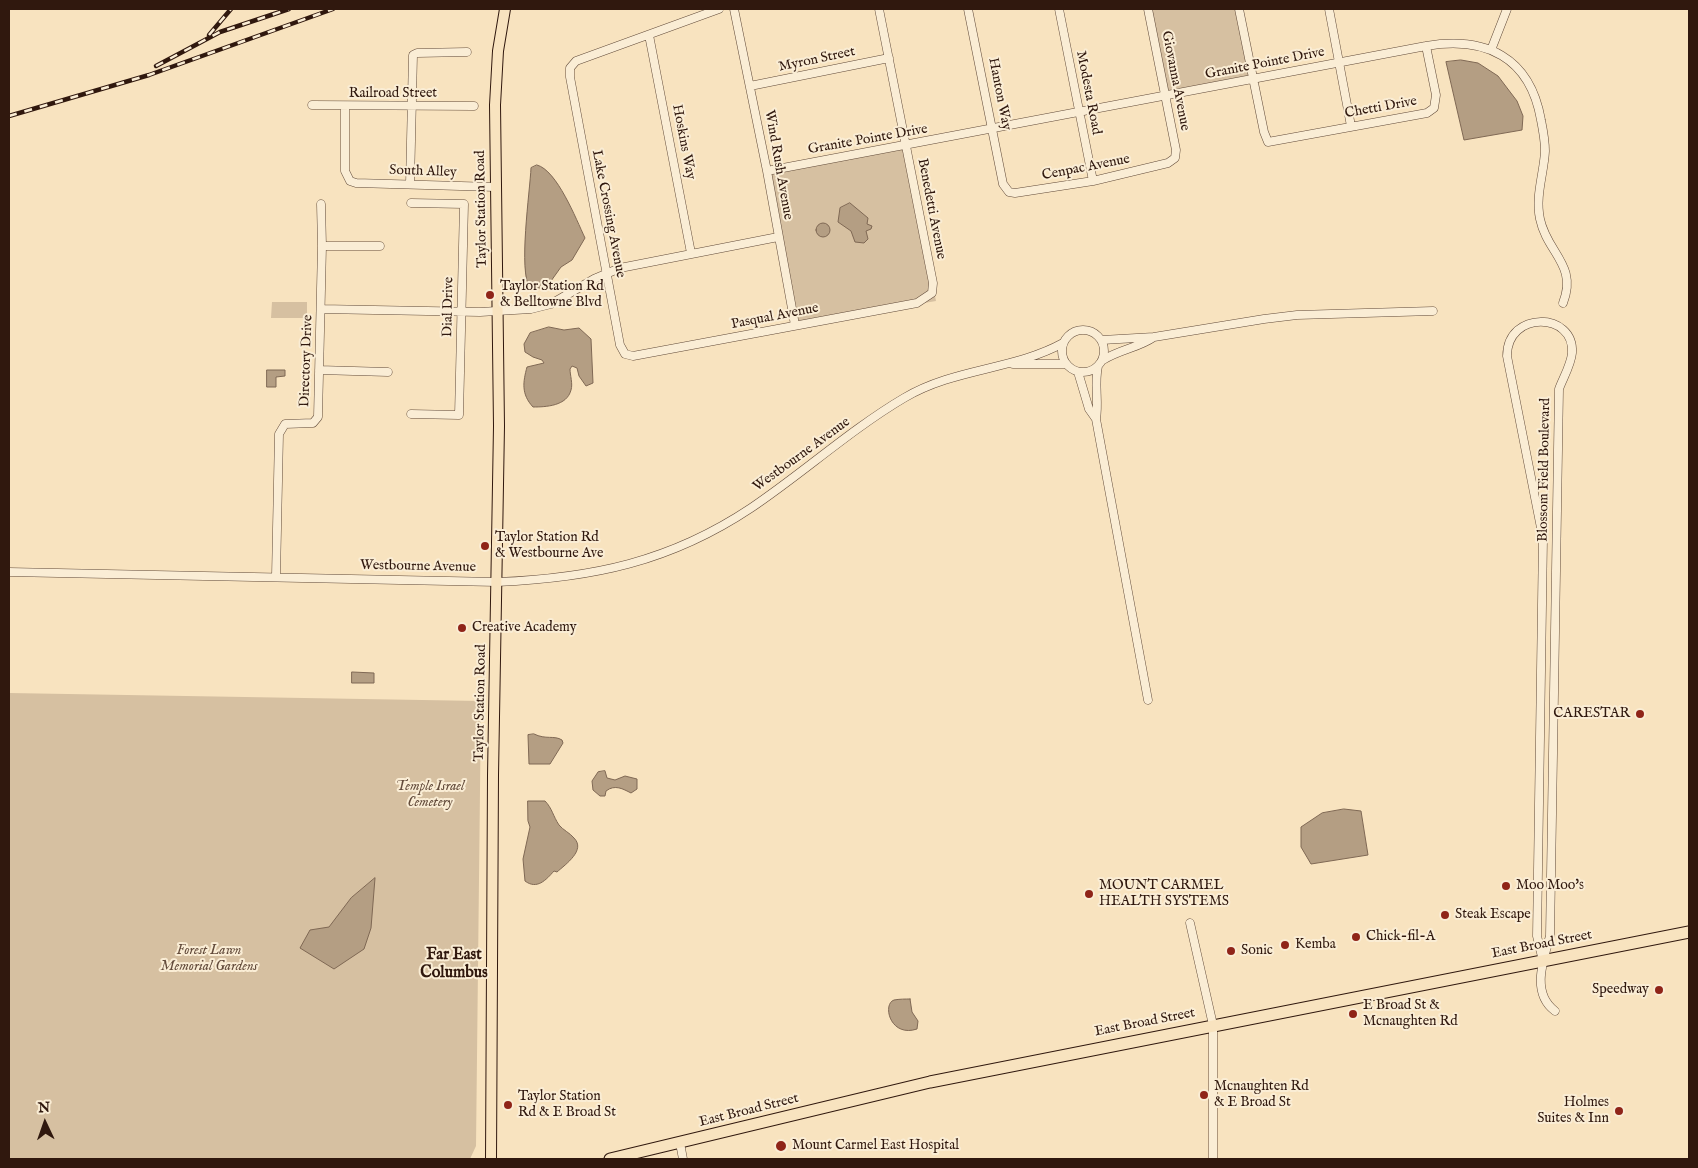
<!DOCTYPE html>
<style>
body{margin:0}
#map{position:relative;width:1698px;height:1168px;overflow:hidden;background:#f8e3bf;font-family:"IM FELL English",serif}
canvas{display:block}
.frame{position:absolute;inset:0;border:10px solid #30180e;pointer-events:none}
.north{position:absolute;left:20px;top:1098px;width:50px;height:50px;-webkit-text-stroke:4px #faedd5;paint-order:stroke;rotate:357deg;font-size:14px;font-weight:700;line-height:20px;text-align:center;color:#30180e}
.north::after{content:'';display:block;margin:auto;width:18px;height:22px;background:#30180e;clip-path:polygon(50% 0,100% 100%,50% 72%,0 100%)}
</style>
<div id="map">
<canvas width="1698" height="1168"></canvas>
<div class="frame"></div>
<div class="north">N</div>
</div>
<script>
const context = document.querySelector('canvas').getContext('2d');
context.lineJoin = 'round';
function fill(path, color) {
  context.fillStyle = color;
  context.fill(path, 'evenodd');
}
function stroke(path, color, width, dash) {
  context.strokeStyle = color;
  context.lineWidth = width;
  context.lineCap = dash ? 'butt' : 'round';
  context.setLineDash(dash || []);
  context.stroke(path);
}
function drawText(font, color, halo, rows, align = 'center') {
  context.font = font + ' "IM FELL English",serif';
  context.lineWidth = 4;
  context.setLineDash([]);
  context.textBaseline = 'middle';
  context.strokeStyle = halo;
  context.fillStyle = color;
  for (const [text, x, y, turn = 0] of rows) {
    context.save();
    context.translate(x, y);
    context.rotate((+turn || 0) * Math.PI / 180);
    context.textAlign = isNaN(turn) ? turn : align;
    if (halo) context.strokeText(text, 0, 0);
    context.fillText(text, 0, 0);
    context.restore();
  }
}
const green = new Path2D(`
 M1148 9H1239L1254 78 1165 96Z
 M906 146 936 301 795 325 767 171Z
 M272 302H307V318H271Z
 M9 693 481 701 476 1146 470 1159H9Z`);
const water = new Path2D(`
 M1461 60 1478 63 1498 76 1517 101 1523 116 1522 130 1464 140 1446 62Z
 M537 165C557 170 576 219 585 238L572 260 561 267 546 288H530C518 272 530 191 531 168Z
 M850 203 868 218 867 224 872 226 871 229 866 231 868 239 864 243 855 242 851 231 838 222 840 208Z
 M816 230a7 7 0 1 1 14 0a7 7 0 1 1-14 0Z
 M549 327 564 330 579 328 591 339 593 383 586 386 579 376 577 368 572 366 570 369C570 375 573 384 571 390 567 406 546 407 533 407 521 394 523 382 527 367L544 363 542 360 533 357 525 352 524 344 530 333Z
 M267 370H285V376L276 377V387H267Z
 M352 672 374 673V683H352Z
 M534 734C546 740 554 735 562 740L563 743 550 764H529L528 735Z
 M605 771 607 778 615 780 625 776 637 779V789L631 793C623 789 615 784 606 791L605 796H600L593 790 592 781 598 772Z
 M528 801H545C552 808 553 816 559 825 563 830 570 833 574 838 586 850 566 864 557 872L554 871C546 880 537 890 525 881L523 859 530 827 528 821Z
 M1344 809 1361 811 1368 855 1311 864 1301 847V827L1322 813Z
 M375 878 371 928 364 949 334 969 300 948 310 930 329 927 351 898Z
 M910 999 912 1012 918 1021 917 1029C890 1038 882 1004 894 1000 899 999 906 999 910 999Z`);
const minor = new Path2D(`
 M719 9 576 61 570 68V77L620 345 625 354 633 356 917 303 932 293 933 283 879 9
 M734 9 767 171 795 325
 M968 9 1003 184 1009 192 1015 193 1093 181 1168 163 1175 158 1176 150 1148 9
 M1059 9 1093 181
 M1239 9 1264 132 1268 142 1427 113 1434 108 1436 95 1426 46
 M1329 9 1351 126
 M649 35 691 253
 M1491 50 1507 9
 M750 86 889 58
 M312 105 474 106
 M345 106V171L350 181 356 183 495 187
 M767 171 1426 46C1486 36 1530 57 1541 120 1543 130 1545 141 1545 151 1544 173 1535 196 1540 219 1547 253 1578 265 1563 303
 M410 184 413 55 417 53 467 52
 M411 203 464 204 459 415 411 414
 M322 246H380
 M321 309 480 312 531 309 551 304 594 279 620 268 778 237
 M1062 351a21 21 0 1 1 42 0a21 21 0 1 1-42 0Z
 M1154 337 1264 319 1297 315 1433 311
 M1102 340 1154 337C1138 348 1121 349 1103 360
 M1013 364H1066
 M319 370 388 372
 M1078 372 1089 409 1096 419C1099 401 1094 384 1098 366
 M1096 419 1148 700
 M9 572 497 582C592 578 670 562 751 508 803 473 850 430 904 398 954 368 1014 370 1063 343
 M276 576 279 434 285 424 313 423 318 417 322 246 321 204
 M1190 923 1213 1025V1159
 M1543 961 1537 936 1543 538 1507 356C1507 310 1575 312 1572 353 1571 365 1563 378 1559 389L1550 936C1543 961 1531 993 1555 1011
 M680 1143 683 1159`);
const major = new Path2D(`
 M491 1159 493 775 499 426 495 105 498 51 505 9`);
const highway = new Path2D(`
 M610 1159 930 1082 1689 932`);
const rail = new Path2D(`
 M209 35 231 9
 M156 66 220 32 289 9
 M9 116 149 75 333 9`);
const markers = [
 [490,295,5,"#8f2418"],
 [485,546,5,"#8f2418"],
 [462,628,5,"#8f2418"],
 [1640,714,5,"#8f2418"],
 [1506,886,5,"#8f2418"],
 [1089,894,5,"#8f2418"],
 [1445,915,5,"#8f2418"],
 [1356,937,5,"#8f2418"],
 [1285,945,5,"#8f2418"],
 [1231,951,5,"#8f2418"],
 [1659,990,5,"#8f2418"],
 [1353,1014,5,"#8f2418"],
 [1204,1095,5,"#8f2418"],
 [508,1105,5,"#8f2418"],
 [1619,1111,5,"#8f2418"],
 [781,1146,6,"#8f2418"]
];
const streetNames = [
 ["Myron Street",817,60,-12],
 ["Granite Pointe Drive",1265,64,-11],
 ["Giovanna Avenue",1175,81,79],
 ["Modesta Road",1088,93,79],
 ["Railroad Street",393,94],
 ["Hanton Way",999,94,79],
 ["Chetti Drive",1381,108,-10],
 ["Granite Pointe Drive",868,140,-10],
 ["Hoskins Way",683,142,79],
 ["Wind Rush Avenue",778,165,80],
 ["Cenpac Avenue",1086,168,-11],
 ["South Alley",423,172,2],
 ["Taylor Station Road",482,209,-91],
 ["Benedetti Avenue",931,209,79],
 ["Lake Crossing Avenue",608,214,79],
 ["Dial Drive",449,307,-89],
 ["Pasqual Avenue",775,317,-11],
 ["Directory Drive",307,361,-88],
 ["Westbourne Avenue",802,455,-36],
 ["Blossom Field Boulevard",1545,470,-89],
 ["Westbourne Avenue",418,567,1],
 ["Taylor Station Road",481,703,-89],
 ["East Broad Street",1542,945,-11],
 ["East Broad Street",1145,1023,-11],
 ["East Broad Street",749,1111,-14]
];
const poiNames = [
 ["Taylor Station Rd",500,287],
 ["& Belltowne Blvd",500,303],
 ["Taylor Station Rd",495,538],
 ["& Westbourne Ave",495,554],
 ["Creative Academy",472,628],
 ["CARESTAR",1630,714,"right"],
 ["MOUNT CARMEL",1099,886],
 ["HEALTH SYSTEMS",1099,902],
 ["Moo Moo's",1516,886],
 ["Steak Escape",1455,915],
 ["Chick-fil-A",1366,937],
 ["Kemba",1295,945],
 ["Sonic",1241,951],
 ["Speedway",1649,990,"right"],
 ["E Broad St &",1363,1006],
 ["Mcnaughten Rd",1363,1022],
 ["Mcnaughten Rd",1214,1087],
 ["& E Broad St",1214,1103],
 ["Taylor Station",518,1097],
 ["Rd & E Broad St",518,1113],
 ["Holmes",1609,1103,"right"],
 ["Suites & Inn",1609,1119,"right"],
 ["Mount Carmel East Hospital",792,1146]
];
const parkNames = [
 ["Temple Israel",430,787],
 ["Cemetery",430,803],
 ["Forest Lawn",209,951],
 ["Memorial Gardens",209,967]
];
const quarterNames = [
 ["Far East",454,956],
 ["Columbus",454,974]
];
fill(green, '#d6c0a1');
fill(water, '#b49e83');
stroke(water, '#7f6854', 1);
stroke(minor, '#624b3a', 9);
stroke(major, '#30180e', 12);
stroke(highway, '#30180e', 13);
stroke(minor, '#faedd5', 8);
stroke(major, '#f8e3bf', 10);
stroke(highway, '#f8e3bf', 11);
stroke(rail, '#30180e', 4.5);
stroke(rail, '#faedd5', 2.5, [8]);
for (const [x, y, r, color] of markers) {
  const dot = new Path2D();
  dot.arc(x, y, r, 0, 2 * Math.PI);
  context.fillStyle = color;
  context.fill(dot);
  stroke(dot, '#faedd5', 2);
}
drawText('14px', '#30180e', '#faedd5', streetNames);
drawText('14px', '#30180e', '#faedd5', poiNames, 'left');
drawText('italic 14px', '#624a3a', '#faedd5', parkNames);
drawText('bold 16px', '#30180e', '#faedd5', quarterNames);
</script>
